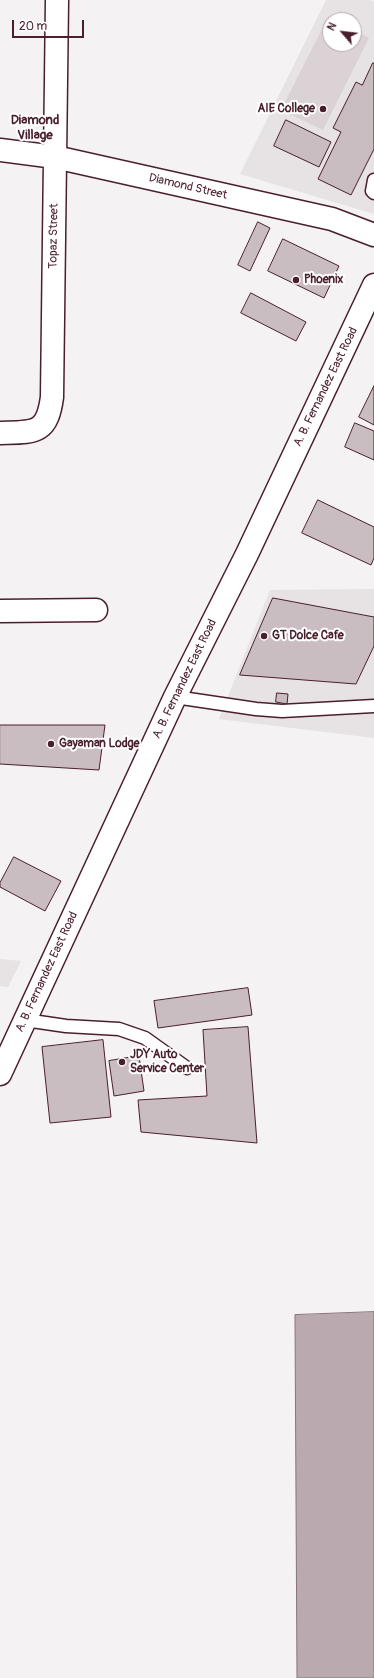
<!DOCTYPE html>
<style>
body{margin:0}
#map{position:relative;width:374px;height:1678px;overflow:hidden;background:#f4f2f2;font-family:Pangolin,sans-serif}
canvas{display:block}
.north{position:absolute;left:322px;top:12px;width:40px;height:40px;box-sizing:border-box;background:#fff;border:1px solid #b7a5aa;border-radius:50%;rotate:298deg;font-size:11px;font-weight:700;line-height:16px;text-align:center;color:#4a1f2b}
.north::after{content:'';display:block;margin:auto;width:14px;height:18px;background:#4a1f2b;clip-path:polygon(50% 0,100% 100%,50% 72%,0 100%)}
.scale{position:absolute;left:12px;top:20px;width:72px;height:18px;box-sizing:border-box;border:2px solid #4a1f2b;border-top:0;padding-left:5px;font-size:12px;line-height:14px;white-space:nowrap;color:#4a1f2b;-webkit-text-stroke:3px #fff;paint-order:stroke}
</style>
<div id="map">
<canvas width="374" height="1678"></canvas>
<div class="north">N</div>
<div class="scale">20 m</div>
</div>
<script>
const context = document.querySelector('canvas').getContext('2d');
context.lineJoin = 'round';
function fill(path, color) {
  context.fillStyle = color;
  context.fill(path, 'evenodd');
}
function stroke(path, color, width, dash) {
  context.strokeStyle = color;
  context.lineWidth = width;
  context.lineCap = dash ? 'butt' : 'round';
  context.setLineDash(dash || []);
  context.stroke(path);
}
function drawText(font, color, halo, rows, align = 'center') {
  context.font = font + ' Pangolin,sans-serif';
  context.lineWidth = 4;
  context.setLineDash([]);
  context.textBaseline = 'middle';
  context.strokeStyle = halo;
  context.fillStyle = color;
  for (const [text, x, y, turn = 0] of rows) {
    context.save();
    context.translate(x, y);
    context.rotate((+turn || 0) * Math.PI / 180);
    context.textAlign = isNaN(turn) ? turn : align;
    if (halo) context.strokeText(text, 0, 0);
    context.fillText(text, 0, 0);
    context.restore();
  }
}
const built = new Path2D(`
 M326 0H369L374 2V214L240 174ZM330 20H354V44H330Z
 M374 589V738L219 719 270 590Z
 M0 959 21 961 8 987 0 986Z`);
const green = new Path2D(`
 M328 17 334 20H330V44H354V30L369 38 323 130 281 110Z`);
const water = new Path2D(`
 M374 1312V1678H297L295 1315Z`);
const building = new Path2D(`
 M373 63H374V149L351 195 318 179 341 132 333 128 356 82 362 85Z
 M286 120 331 142 319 167 274 146Z
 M258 222 270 228 250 271 238 265Z
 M283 239 339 266 324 298 268 271Z
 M251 293 306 322 296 341 241 313Z
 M374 386V425L359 417Z
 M355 423 374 431V460L345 447Z
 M318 500 374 527V558L371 565 302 533Z
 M273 598 374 617V646L356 684 240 675Z
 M277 693 288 694 287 704 276 702Z
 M0 725H105L99 770 0 764Z
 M14 857 61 881 45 911 0 887V883Z
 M248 988 252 1015 158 1028 154 1001Z
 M248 1027 257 1143 141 1132 138 1100 207 1096 203 1030Z
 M103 1040 111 1117 50 1123 42 1047Z
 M139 1056 144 1091 114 1096 109 1061Z`);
const lane = new Path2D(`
 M374 180 372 191 374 193
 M175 697 256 709 282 711 374 706
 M25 1020 66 1026 119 1029 145 1038 187 1068`);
const street = new Path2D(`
 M0 150 55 157 332 219 374 235
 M0 433C34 432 47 435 52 397L57 0
 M0 611 96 610`);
const highway = new Path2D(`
 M0 1074 175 697 247 554 374 285`);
const markers = [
 [323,109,4,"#4a1f2b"],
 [296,280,4,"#4a1f2b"],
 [264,636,4,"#4a1f2b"],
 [51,744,4,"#4a1f2b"],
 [122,1062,4,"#4a1f2b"]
];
const poiNames = [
 ["AIE College",315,109,"right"],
 ["Phoenix",304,280],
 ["GT Dolce Cafe",272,636],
 ["Gayaman Lodge",59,744],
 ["JDY Auto",130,1055],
 ["Service Center",130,1069]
];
const streetNames = [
 ["Diamond Street",188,187,13],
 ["Topaz Street",54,236,-89],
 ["A. B. Fernandez East Road",326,387,-64],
 ["A. B. Fernandez East Road",185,679,-64],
 ["A. B. Fernandez East Road",47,972,-65]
];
const neighbourhoodNames = [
 ["Diamond",35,121],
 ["Village",35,136]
];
fill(built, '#e7e2e3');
fill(green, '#dbd2d5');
fill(water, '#baa9ae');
stroke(water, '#8d727a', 1);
fill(building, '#cabdc1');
stroke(building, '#4a1f2b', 1);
stroke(lane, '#4a1f2b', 15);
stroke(street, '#4a1f2b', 25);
stroke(highway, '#4a1f2b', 25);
stroke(lane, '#fff', 12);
stroke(street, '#fff', 22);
stroke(highway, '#fff', 22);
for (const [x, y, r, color] of markers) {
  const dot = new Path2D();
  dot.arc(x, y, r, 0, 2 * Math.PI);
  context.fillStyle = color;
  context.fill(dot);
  stroke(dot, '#fff', 1.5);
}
drawText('bold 12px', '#4a1f2b', '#fff', poiNames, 'left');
drawText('12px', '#4a1f2b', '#fff', streetNames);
drawText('bold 13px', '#4a1f2b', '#fff', neighbourhoodNames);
</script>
